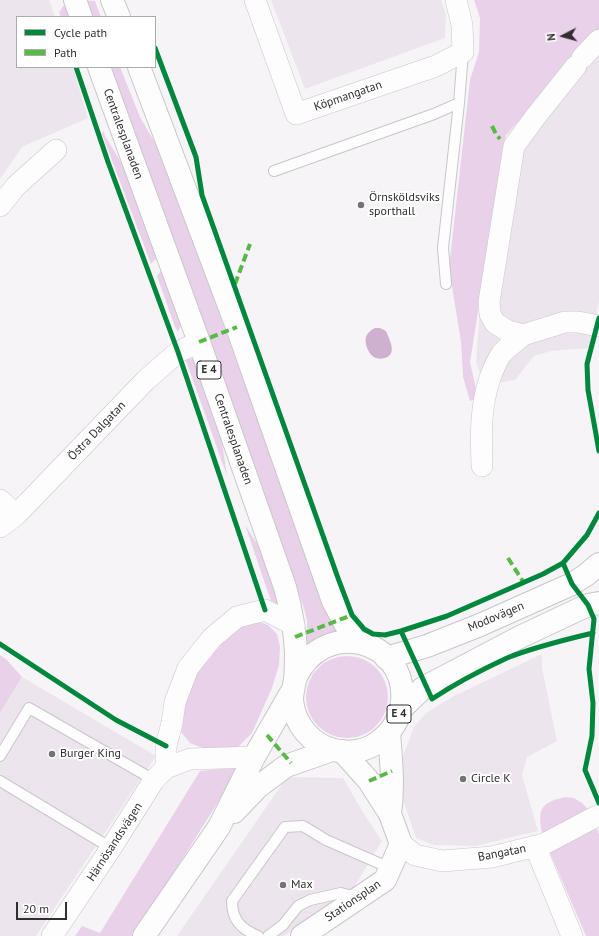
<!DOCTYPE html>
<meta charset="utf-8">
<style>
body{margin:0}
#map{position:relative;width:599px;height:936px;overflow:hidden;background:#f7f4f7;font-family:"PT Sans",sans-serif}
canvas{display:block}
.legend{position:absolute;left:16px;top:16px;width:140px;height:52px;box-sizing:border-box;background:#fff;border:1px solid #acabac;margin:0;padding:5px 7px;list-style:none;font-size:12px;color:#302e30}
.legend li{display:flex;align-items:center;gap:8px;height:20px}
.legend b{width:20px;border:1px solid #acabac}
.north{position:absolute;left:543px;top:16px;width:40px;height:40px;-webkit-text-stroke:3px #fff;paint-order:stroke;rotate:264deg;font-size:11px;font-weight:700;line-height:16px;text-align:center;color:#302e30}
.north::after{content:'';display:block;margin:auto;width:14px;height:18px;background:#302e30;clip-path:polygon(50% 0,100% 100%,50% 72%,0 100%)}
.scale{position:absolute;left:16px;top:902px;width:51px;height:18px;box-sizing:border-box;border:2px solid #302e30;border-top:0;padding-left:5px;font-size:12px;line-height:14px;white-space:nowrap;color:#302e30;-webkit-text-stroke:3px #fff;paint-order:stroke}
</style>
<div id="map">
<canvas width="599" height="936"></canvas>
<ul class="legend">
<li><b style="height:5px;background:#00873e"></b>Cycle path</li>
<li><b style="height:5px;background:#58b947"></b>Path</li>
</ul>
<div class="north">N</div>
<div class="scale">20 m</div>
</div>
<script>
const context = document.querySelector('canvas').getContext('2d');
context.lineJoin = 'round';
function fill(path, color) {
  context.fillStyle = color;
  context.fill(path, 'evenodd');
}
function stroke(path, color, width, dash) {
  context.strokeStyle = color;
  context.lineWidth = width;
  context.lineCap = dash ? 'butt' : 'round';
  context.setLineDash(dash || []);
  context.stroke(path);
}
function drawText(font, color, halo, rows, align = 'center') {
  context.font = font + ' "PT Sans",sans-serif';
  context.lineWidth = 4;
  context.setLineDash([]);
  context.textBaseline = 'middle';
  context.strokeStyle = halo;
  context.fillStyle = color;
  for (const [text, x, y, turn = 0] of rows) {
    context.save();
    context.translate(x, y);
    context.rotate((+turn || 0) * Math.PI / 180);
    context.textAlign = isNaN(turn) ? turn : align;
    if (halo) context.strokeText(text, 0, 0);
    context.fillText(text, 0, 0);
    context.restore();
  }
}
const built = new Path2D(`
 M0 0H49L55 17H17V67H73L88 118 22 147 0 179Z
 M271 0H441L446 14 445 38 305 89Z
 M599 22V302L589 348 551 351 534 356 515 380 484 385 476 362 484 258 508 134Z
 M542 654V668L557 741 527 757 522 775 538 831 475 846 434 845 416 838 403 800 401 761 414 727 426 713 454 696Z
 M22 677 156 756 36 936H0V713Z
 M287 777 343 778 364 814 382 841 347 899 284 936H177Z`);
const green = new Path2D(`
 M85 0 95 1 101 17H91Z
 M474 0H599V31L506 135 470 362 478 398 470 401 463 377 461 342 449 268 470 80 479 52 480 18Z
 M63 6 66 7 69 17H61L59 13Z
 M109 67H120L140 117 161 153 325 605 342 631 324 635 307 645V621L304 608Z
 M103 130 105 136 123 165 157 258 151 264 102 134Z
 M161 271 181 325 178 332 175 327 157 276Z
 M185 358 194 359 221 436 227 476Z
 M245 525 265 556 281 603 277 604 271 601Z
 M254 620 268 625 277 634 280 646 279 665 272 688 252 733 236 749 211 751 190 743 181 732 183 698 195 672 233 632Z
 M0 655 7 660 22 677 0 713Z
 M306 697a41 41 0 1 1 82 0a41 41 0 1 1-82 0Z
 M240 767 134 936H75L82 926 100 933 200 771Z
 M565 797 574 798 582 803 589 810 599 834V936H586L542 834C538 810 539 803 565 797Z`);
const water = new Path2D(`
 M375 328H380L386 331C389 339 398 354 385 358 382 359 379 359 376 358 369 356 364 343 366 337 368 332 371 330 375 328Z`);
const service = new Path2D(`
 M274 171 434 114 459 103
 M446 284 443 248 459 103 463 52
 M0 756 29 708 154 780
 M0 781 111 848
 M258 936C241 929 232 920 232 901L285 827 303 826 326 840 390 868
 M268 936 283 925 298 906 310 900 341 893 358 897`);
const minor = new Path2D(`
 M255 0 296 114 436 66 463 52 462 25 456 0
 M582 58 599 40
 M576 66 536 116 514 146 489 302 490 314 495 323 508 331 523 335 565 322H578L599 326
 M0 206 16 186 56 150
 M482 466C481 436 480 407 490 378 493 370 497 360 502 353 508 347 516 341 523 335
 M0 500 16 515
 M0 527 16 515 146 380 178 352 199 342
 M166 768V746L172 723 175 702 188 668 212 638 237 617 265 610 294 625
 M401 844 415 855 442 861 492 857 544 844 599 815
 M535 846 572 936
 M52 936 111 848 154 780 166 768 190 759 254 757`);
const tertiary = new Path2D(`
 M389 732C391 760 394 786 390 814
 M302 936 385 880 401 844 390 814 369 781 342 751`);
const secondary = new Path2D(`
 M386 658 427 646 480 625 572 584 586 575 599 564
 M401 709 423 688 520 637 588 605 599 603`);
const trunk = new Path2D(`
 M75 0 81 17
 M112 0 119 17
 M99 67 199 342 285 587C291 609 295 629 296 652 296 661 296 671 295 679 294 687 292 693 292 700 294 724 312 745 334 750 349 754 366 751 378 742 392 732 400 719 402 702 408 639 323 616 295 679
 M139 67 237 327 333 601 355 642
 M234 812 258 787 286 766 332 750
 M144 936 219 827 254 757 292 691`);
const quiet = new Path2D(`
 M492 126 496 134 500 139
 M235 284 250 244
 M199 342 237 327
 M508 558 524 583
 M295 637 352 615
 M267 735 291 763
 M369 781 392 771`);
const cycleway = new Path2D(`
 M155 48 196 157 202 195 338 578 352 615 364 629 373 634 385 635 401 631 447 616 543 574 563 563 587 535 599 513
 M76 67 108 162 178 352 265 610
 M599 318 587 364 588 390 599 451
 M563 563 572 584 588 605 594 619 589 669 593 703 592 736 585 770 599 803
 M401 631 432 699C456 683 481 670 507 658 534 647 564 640 593 633
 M0 644 116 720 166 746`);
const markers = [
 [361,205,4,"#767376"],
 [52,754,4,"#767376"],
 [463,779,4,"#767376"],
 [283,885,4,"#767376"]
];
const shields = [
 [209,370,24],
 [399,714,24]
];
const shieldNames = [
 ["E 4",209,370],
 ["E 4",399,714]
];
const streetNames = [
 ["Köpmangatan",348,96,-19],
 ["Centralesplanaden",123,134,70],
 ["Östra Dalgatan",97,431,-46],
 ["Centralesplanaden",233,439,71],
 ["Modovägen",496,617,-23],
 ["Härnösandsvägen",115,842,-57],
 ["Bangatan",502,853,-11],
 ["Stationsplan",353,901,-34]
];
const poiNames = [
 ["Örnsköldsviks",369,198],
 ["sporthall",369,212],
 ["Burger King",60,754],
 ["Circle K",471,779],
 ["Max",291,885]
];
fill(built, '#ede5ed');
fill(green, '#e9d2e9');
fill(water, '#cdb1ce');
stroke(service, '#c8c6c8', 12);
stroke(minor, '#c8c6c8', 22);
stroke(tertiary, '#c8c6c8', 24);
stroke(secondary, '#c8c6c8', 24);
stroke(trunk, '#c8c6c8', 24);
stroke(service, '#fefdfe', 10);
stroke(minor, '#fefdfe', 21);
stroke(tertiary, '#fefdfe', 22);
stroke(secondary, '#fefdfe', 22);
stroke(trunk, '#fefdfe', 22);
stroke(quiet, '#58b947', 4, [8, 4]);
stroke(cycleway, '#00873e', 5);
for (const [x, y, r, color] of markers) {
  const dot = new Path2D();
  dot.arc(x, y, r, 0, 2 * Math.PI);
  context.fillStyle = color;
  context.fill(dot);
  stroke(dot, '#fff', 1.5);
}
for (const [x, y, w] of shields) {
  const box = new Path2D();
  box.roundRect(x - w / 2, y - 9, w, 18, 3);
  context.fillStyle = '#fff';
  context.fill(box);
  stroke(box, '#302e30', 1);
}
drawText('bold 11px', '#302e30', null, shieldNames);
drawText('12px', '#302e30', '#fff', streetNames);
drawText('12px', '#302e30', '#fff', poiNames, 'left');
</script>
